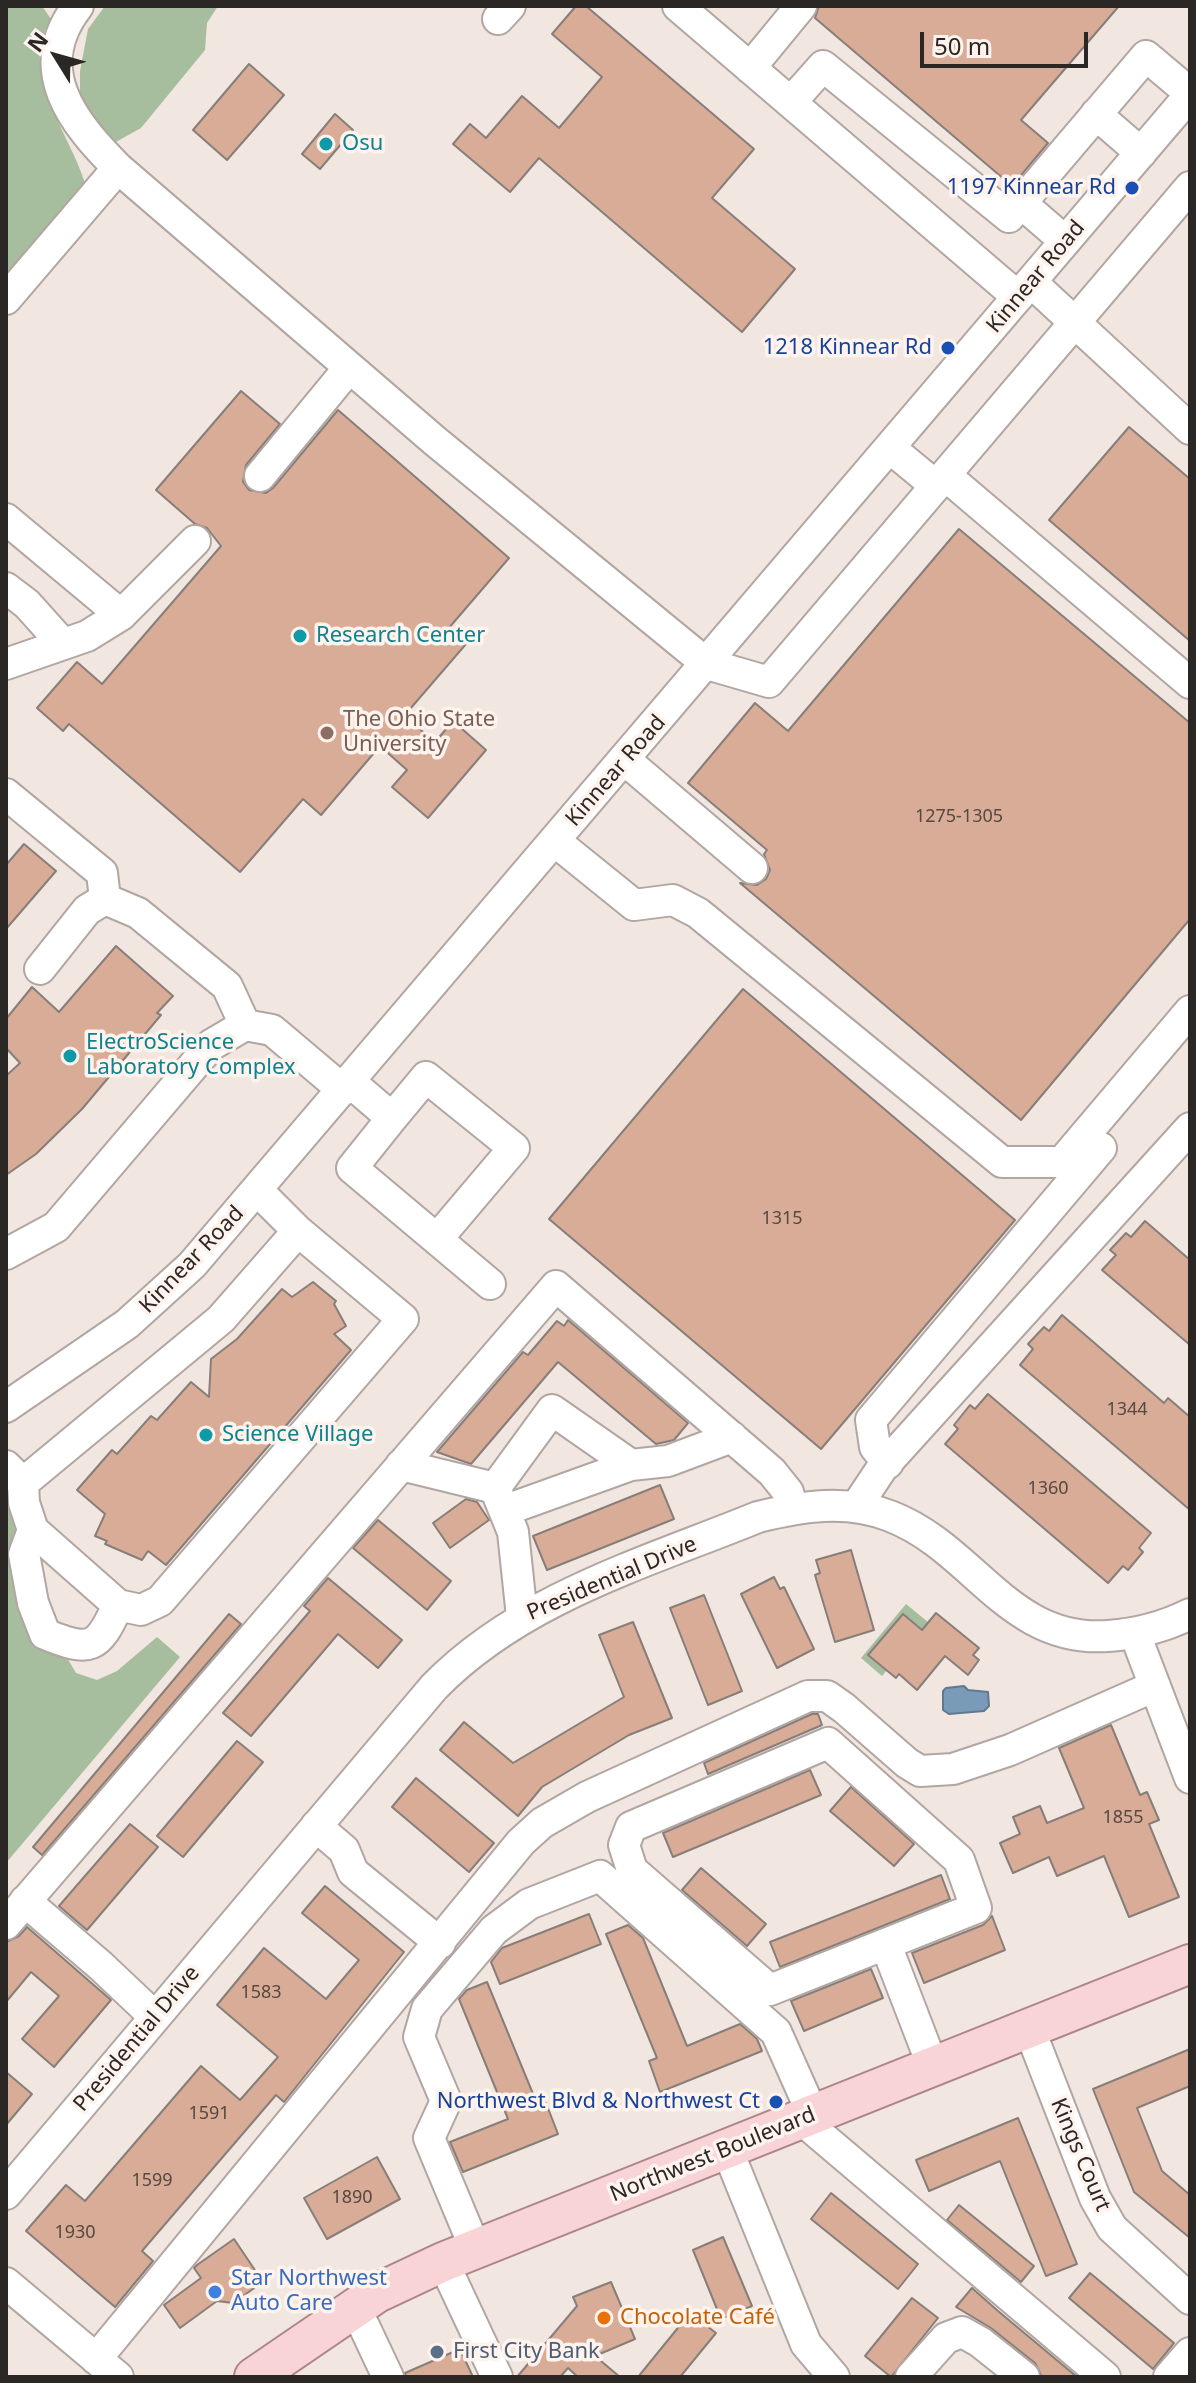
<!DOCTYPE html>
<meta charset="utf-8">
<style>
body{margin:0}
#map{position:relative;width:1196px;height:2383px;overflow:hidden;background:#f1e6e0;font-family:"Noto Sans",sans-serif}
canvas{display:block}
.frame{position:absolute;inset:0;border:8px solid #2b2725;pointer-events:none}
.north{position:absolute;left:16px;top:16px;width:80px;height:80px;-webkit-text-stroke:6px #fff3ee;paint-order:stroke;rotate:307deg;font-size:22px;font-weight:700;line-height:32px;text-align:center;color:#2b2725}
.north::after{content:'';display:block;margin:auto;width:28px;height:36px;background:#2b2725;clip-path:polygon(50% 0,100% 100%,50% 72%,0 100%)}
.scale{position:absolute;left:920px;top:32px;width:168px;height:36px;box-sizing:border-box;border:4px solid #2b2725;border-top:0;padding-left:10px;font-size:24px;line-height:28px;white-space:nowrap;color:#2b2725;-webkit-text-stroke:6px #fff3ee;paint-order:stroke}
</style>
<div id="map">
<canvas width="1196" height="2383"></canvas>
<div class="frame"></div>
<div class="north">N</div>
<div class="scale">50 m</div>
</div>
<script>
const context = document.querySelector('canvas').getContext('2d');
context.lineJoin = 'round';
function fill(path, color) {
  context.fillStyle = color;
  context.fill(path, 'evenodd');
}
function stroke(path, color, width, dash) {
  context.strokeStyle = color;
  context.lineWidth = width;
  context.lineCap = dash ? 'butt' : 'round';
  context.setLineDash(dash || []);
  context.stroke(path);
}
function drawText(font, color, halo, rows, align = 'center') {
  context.font = font + ' "Noto Sans",sans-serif';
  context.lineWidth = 7;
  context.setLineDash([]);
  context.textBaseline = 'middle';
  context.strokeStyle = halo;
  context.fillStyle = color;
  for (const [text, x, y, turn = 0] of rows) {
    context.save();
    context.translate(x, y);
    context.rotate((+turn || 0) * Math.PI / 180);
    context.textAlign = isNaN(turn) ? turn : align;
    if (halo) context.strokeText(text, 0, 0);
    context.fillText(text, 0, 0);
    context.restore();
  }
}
const green = new Path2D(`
 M6 6H42L51 19C17 71 70 133 85 183L6 278Z
 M105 6H218L207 23 205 50 141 128 114 143 80 103V71L88 29Z
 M6 1500 17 1518 60 1646 76 1673 97 1680 117 1671 157 1637 180 1657 6 1863Z
 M906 1604 928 1622 922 1630 902 1614 869 1655 887 1670 882 1676 861 1658Z`);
const water = new Path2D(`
 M964 1686 968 1690 988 1692 989 1706 984 1711 949 1714 943 1710V1691L946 1688Z`);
const building = new Path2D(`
 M576 6H586L754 149 712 198 795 269 742 332 539 158 510 192 453 144 470 124 486 138 522 96 559 128 602 77 552 34Z
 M819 6H1119L1021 120 1048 143 1012 186 815 18Z
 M249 64 284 95 227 160 193 130Z
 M335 114 353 130 320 169 302 154Z
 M241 391 280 424 246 465 243 482 249 490 266 493 273 488 338 410 509 558 448 629 466 644 404 716 435 742 453 721 486 750 428 818 392 787 407 770 380 746 321 815 303 799 240 872 69 724 63 731 37 708 77 662 102 684 221 546 207 528 195 524 156 490Z
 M1129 427 1190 479V641L1049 520Z
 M959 529 1190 723V919L1021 1120 740 883 757 885 766 879 770 870 764 854 767 850 688 783 755 703 788 731Z
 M24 844 56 871 6 929V865Z
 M116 946 173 996 157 1013 161 1015 82 1109 36 1154 6 1175V1076L20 1063 6 1048V1019L32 987 59 1012Z
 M743 989 1015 1220 821 1449 549 1219Z
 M1145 1221 1190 1260V1345L1102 1270 1116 1255 1110 1250 1126 1233 1131 1237Z
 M313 1282 336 1301 334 1304 346 1326 334 1334 351 1350 166 1565 148 1551 142 1560 105 1544 107 1541 95 1536 105 1514 77 1490 112 1450 117 1454 151 1416 157 1420 191 1382 209 1397 211 1359 237 1339 282 1289 292 1297Z
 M1062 1315 1164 1403 1168 1398 1190 1417V1510L1020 1365 1033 1349 1028 1344 1044 1327 1049 1331Z
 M568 1320 688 1423 674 1440 656 1444 558 1362 471 1464 437 1452 523 1352 528 1355 557 1321 564 1326Z
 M988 1394 1151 1533 1139 1548 1143 1552 1128 1570 1123 1566 1108 1583 945 1444 958 1429 954 1425 970 1405 975 1409Z
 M660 1485 674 1519 547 1570 533 1536Z
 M466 1499 477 1502 489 1520 450 1548 433 1523Z
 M378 1520 451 1581 427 1610 353 1548Z
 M851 1550 874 1630 835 1642 815 1575 820 1573 816 1560Z
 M774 1577 780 1589 784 1587 814 1649 777 1668 741 1594Z
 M328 1578 402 1640 378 1668 338 1634 251 1736 223 1713 310 1611 304 1606Z
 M704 1595 742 1691 708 1705 670 1608Z
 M936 1613 979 1648 973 1655 979 1660 968 1675 945 1656 917 1690 899 1674 896 1678 868 1655 903 1614 922 1630Z
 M229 1614 241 1624 42 1855 33 1847Z
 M633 1622 672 1718 629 1735 542 1787 518 1816 440 1750 464 1722 513 1763 624 1697 599 1635Z
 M812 1714H818L822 1725 708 1774 704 1763Z
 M1111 1725 1140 1795 1147 1792 1159 1820 1149 1824 1179 1897 1129 1917 1104 1856 1057 1876 1049 1857 1013 1873 1000 1843 1020 1834 1013 1817 1040 1806 1047 1823 1084 1808 1059 1748Z
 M237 1741 263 1762 183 1857 157 1836Z
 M810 1770 821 1795 673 1857 663 1833Z
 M416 1778 494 1843 469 1872 392 1807Z
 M851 1787 914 1844 894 1866 830 1811Z
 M130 1824 158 1847 87 1930 59 1906Z
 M701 1868 766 1924 747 1946 682 1890Z
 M941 1875 950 1899 780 1967 770 1942Z
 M325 1886 404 1952 284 2102 276 2095 142 2251 153 2261 115 2307 26 2231 66 2185 85 2201 201 2066 240 2100 278 2057 217 2005 264 1948 326 1999 359 1960 302 1913Z
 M589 1914 601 1944 500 1984 491 1962 502 1948Z
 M992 1916 1005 1950 924 1983 912 1953 983 1925Z
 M628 1925 643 1938 687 2046 740 2024 757 2039 762 2051 660 2092 649 2061 657 2058 606 1934Z
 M27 1927 111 2000 54 2067 22 2039 59 1996 31 1972 6 2002V1942L19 1936Z
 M871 1969 883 1998 804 2031 791 2001Z
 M487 1982 538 2106 546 2103 558 2134 463 2172 450 2142 508 2119 459 1999 467 1990Z
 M1190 2049V2086L1137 2108 1162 2171 1190 2195V2238L1134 2192 1093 2089Z
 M6 2072 32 2094 6 2125Z
 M1018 2118 1077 2264 1046 2276 1000 2161 929 2191 916 2160Z
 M377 2157 400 2199 327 2239 304 2198Z
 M831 2193 918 2264 898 2289 811 2219Z
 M959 2205 1034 2266 1021 2282 947 2220Z
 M723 2237 752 2306 721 2319 693 2250Z
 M234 2239 263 2282 233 2303 217 2301 180 2328 164 2305 201 2278 194 2268 197 2265Z
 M1090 2273 1174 2343 1153 2369 1069 2298Z
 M611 2282 635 2339 595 2356 620 2377H578L568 2368 560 2377H517L577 2306 573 2297Z
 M972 2288 998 2311 1077 2377H1042L1035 2363 991 2328 956 2307Z
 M912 2298 938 2318 891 2377 865 2356Z
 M690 2313 716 2333 680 2377H638Z
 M460 2349 473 2377H406L405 2373Z`);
const minor = new Path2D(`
 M78 6C29 69 73 123 118 168L435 441 707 664 769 682 1190 187
 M678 6 1018 297
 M498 19 510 6
 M750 68 801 6
 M791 102 823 66 1009 217 1146 56 1190 93
 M1096 114 1141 153
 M1021 203 1065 241
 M1031 282 1190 429
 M6 299 118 168
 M890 448 936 486
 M945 475 1190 683
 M260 476 349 368
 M6 519 121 615 195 541
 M6 588 27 604 62 643
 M6 664 87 636 121 615
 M625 760 752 868
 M6 794 102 873 105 899
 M556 842 634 905 673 900 698 913 1002 1162H1062L1190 1011
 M40 969 87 910 105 899 138 913 227 986 245 1025
 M350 1082 392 1118 352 1168 490 1284
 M392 1118 426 1077 514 1148 437 1239
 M6 1254 56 1227 211 1045 245 1025 272 1030 343 1090
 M6 1407 127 1324 192 1265 1190 95
 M888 1463 875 1447 871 1420 1101 1148
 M401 1465 495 1488 513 1532 522 1617
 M6 1466 23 1483 24 1503 33 1530 118 1605 141 1610 160 1601 403 1319 298 1231 258 1191
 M23 1483 221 1319 298 1231
 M495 1488 552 1410 631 1465
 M856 1507 882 1468 1190 1128
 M506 1510 631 1465 668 1461 732 1437
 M33 1530 24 1554 33 1603 45 1634C91 1653 98 1649 118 1605
 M1135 1634 1190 1778
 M828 1743 959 1860 976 1908 770 1990 632 1870 624 1845 631 1827Z
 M316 1826 344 1850 353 1872 440 1943
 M25 1901 101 1966 155 2017
 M6 1924 556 1286 772 1472 788 1492 792 1508
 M886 1945 933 2067
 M1029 2028 1095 2198 1112 2228 1190 2299
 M801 2119 1105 2377
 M727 2149 806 2344 834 2377
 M6 2194 434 1687C521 1598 645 1563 758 1517 802 1506 846 1499 890 1516 974 1548 1008 1643 1108 1636 1137 1634 1164 1627 1190 1614
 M475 2248 429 2138 446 2101 419 2037 427 2009 494 1930 529 1904 600 1876 776 2032 813 2115
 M443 2262 497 2377
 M6 2283 118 2377
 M355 2307 388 2377
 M96 2359 521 1842 542 1823 587 1797 808 1696H827L844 1708 907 1763 920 1771 953 1769 1010 1750 1155 1686
 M911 2377 946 2338 962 2332 980 2342 1024 2377
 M1169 2377 1190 2353`);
const major = new Path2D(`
 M254 2377 377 2293 443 2262 1190 1964`);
const markers = [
 [326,144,8,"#0f9aa8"],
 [1132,188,8,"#1a4fb4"],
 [948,348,8,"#1a4fb4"],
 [300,636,8,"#0f9aa8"],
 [327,733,8,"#8d6e63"],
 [70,1056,8,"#0f9aa8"],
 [206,1435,8,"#0f9aa8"],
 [776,2102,8,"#1a4fb4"],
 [215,2292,8,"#3f7fe0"],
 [604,2318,8,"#e8710a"],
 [437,2352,8,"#5c6f8a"]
];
const numberNames = [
 ["1275-1305",959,817],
 ["1315",782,1219],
 ["1344",1127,1410],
 ["1360",1048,1489],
 ["1855",1123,1818],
 ["1583",261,1993],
 ["1591",209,2114],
 ["1599",152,2181],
 ["1890",352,2198],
 ["1930",75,2233]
];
const cultureNames = [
 ["Osu",342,144],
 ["Research Center",316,636],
 ["ElectroScience",86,1043],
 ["Laboratory Complex",86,1068],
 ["Science Village",222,1435]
];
const transitNames = [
 ["1197 Kinnear Rd",1116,188],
 ["1218 Kinnear Rd",932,348],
 ["Northwest Blvd & Northwest Ct",760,2102]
];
const streetNames = [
 ["Kinnear Road",1036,277,-50],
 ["Kinnear Road",616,771,-49],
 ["Kinnear Road",192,1260,-46],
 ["Presidential Drive",612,1579,-23],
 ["Presidential Drive",137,2039,-50],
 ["Northwest Boulevard",713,2155,-22],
 ["Kings Court",1080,2155,67]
];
const educationNames = [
 ["The Ohio State",343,720],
 ["University",343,745]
];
const shopNames = [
 ["Star Northwest",231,2279],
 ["Auto Care",231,2304]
];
const foodNames = [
 ["Chocolate Café",620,2318]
];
const serviceNames = [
 ["First City Bank",453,2352]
];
fill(green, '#a6bd9e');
fill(water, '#799ab9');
stroke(water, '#62788d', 2);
fill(building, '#d8ac97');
stroke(building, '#887e79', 2);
stroke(minor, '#b1a6a1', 34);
stroke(major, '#ad8586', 42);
stroke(minor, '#fff', 30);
stroke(major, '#f8d4d6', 38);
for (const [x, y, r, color] of markers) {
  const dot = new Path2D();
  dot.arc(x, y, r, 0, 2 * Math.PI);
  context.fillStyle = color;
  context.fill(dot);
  stroke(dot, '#fff3ee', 3);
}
drawText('18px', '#564842', null, numberNames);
drawText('22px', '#0d838f', '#fff3ee', cultureNames, 'left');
drawText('22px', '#164399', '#fff3ee', transitNames, 'right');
drawText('22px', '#2b2725', '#fff3ee', streetNames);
drawText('22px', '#785e54', '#fff3ee', educationNames, 'left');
drawText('22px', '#366cbe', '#fff3ee', shopNames, 'left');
drawText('22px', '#c56008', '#fff3ee', foodNames, 'left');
drawText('22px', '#4e5e75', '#fff3ee', serviceNames, 'left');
</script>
